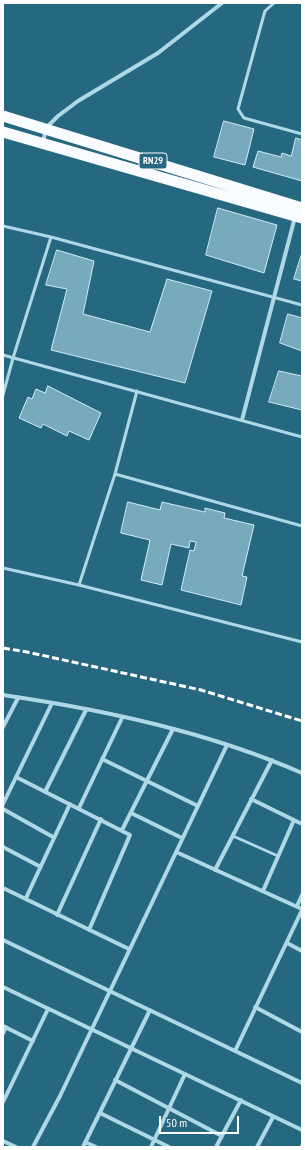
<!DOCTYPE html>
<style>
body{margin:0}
#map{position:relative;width:305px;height:1150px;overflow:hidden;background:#276881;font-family:"PT Sans Narrow",sans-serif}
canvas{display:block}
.frame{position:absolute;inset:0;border:4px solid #fff;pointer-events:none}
.scale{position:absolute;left:159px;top:1116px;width:80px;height:18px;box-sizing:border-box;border:2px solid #fff;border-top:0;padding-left:5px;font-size:12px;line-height:14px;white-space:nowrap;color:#fff;-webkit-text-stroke:3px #276881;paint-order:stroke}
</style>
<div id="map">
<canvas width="305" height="1150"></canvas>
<div class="frame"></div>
<div class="scale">50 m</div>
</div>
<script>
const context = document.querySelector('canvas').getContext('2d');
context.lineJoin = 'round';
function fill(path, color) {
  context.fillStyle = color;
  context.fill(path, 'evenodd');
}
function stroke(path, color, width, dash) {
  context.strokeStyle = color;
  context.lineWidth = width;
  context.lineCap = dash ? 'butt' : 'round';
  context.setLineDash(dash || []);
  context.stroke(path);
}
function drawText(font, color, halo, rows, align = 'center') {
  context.font = font + ' "PT Sans Narrow",sans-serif';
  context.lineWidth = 4;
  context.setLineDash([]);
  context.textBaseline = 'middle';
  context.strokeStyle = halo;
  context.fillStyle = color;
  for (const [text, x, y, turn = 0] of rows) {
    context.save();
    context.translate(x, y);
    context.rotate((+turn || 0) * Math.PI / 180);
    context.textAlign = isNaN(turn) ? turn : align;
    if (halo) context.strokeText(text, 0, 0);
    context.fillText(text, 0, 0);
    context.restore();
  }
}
const building = new Path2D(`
 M224 121 254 129 245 165 214 157Z
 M296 138 302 140V181L253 167 258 151 281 157 282 153 291 156Z
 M218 208 277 225 264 273 206 255Z
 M57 250 94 261 83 314 150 332 167 279 212 291 185 383 51 350 67 289 46 285Z
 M302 253V281L294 279Z
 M288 314 302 318V351L280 343Z
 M279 371 302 376V410L269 402Z
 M48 386 101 413 89 440 69 431 67 436 43 424 41 428 19 418 28 397 32 399 36 389 45 393Z
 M128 502 160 510 162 502 205 512V508L225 513 224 518 254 525 242 576 247 577 241 605 181 590 190 550 194 551 196 542 190 541 189 548 171 544 162 585 141 580 150 540 121 533Z`);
const service = new Path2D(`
 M274 3 265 11 263 18 238 109 244 118 302 134
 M3 226 51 237 302 305
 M3 355 302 437
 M3 395 13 358 51 237
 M115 474 302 526
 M3 568 79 585 302 642
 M79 585 115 474 137 391
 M233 836 278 856`);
const minor = new Path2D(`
 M43 143 46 128 58 116 78 101 158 53 222 3
 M242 420 295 217
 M3 695C105 710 208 732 302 773
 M3 727 18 698
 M102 759 198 806
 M16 777 130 835 89 930
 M45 792 86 710
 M251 799 302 824
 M3 804 52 703
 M79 808 122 718
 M3 809 53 837
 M131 813 182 838
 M122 830 173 729
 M3 847 39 866
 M176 852 302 909
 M215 870 272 760
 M3 888 129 949
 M263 891 294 820
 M26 898 70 804
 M297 906 302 895
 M57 915 101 819
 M3 940 302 1083
 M287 943 302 951
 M3 987 302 1130
 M255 1007 302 1032
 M3 1026 33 1041
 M3 1033 6 1027
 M235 1051 302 910
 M115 1080 222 1136
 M3 1102 48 1009
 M100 1113 169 1147
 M3 1141 16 1147
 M85 1142 96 1147
 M33 1147 60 1096 227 745
 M83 1147 150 1010
 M151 1147 185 1074
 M216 1147 241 1100
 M257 1147 273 1117
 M302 1147V1146`);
const trunk = new Path2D(`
 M3 116 302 208
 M3 132 302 218`);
const rail = new Path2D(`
 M3 648 27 652 201 690 302 721`);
const shields = [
 [153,161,28]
];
const shieldNames = [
 ["RN29",153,161]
];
fill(building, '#77aabc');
stroke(building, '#d2ecf5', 1);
stroke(service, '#afd8e6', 3);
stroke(minor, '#afd8e6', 4);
stroke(trunk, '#f8fcfe', 11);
stroke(rail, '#fff', 3, [7, 3]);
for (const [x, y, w] of shields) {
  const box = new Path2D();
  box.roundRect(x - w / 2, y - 8, w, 16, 3);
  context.fillStyle = '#276881';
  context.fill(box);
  stroke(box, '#fff', 1);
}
drawText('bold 10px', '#fff', null, shieldNames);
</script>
